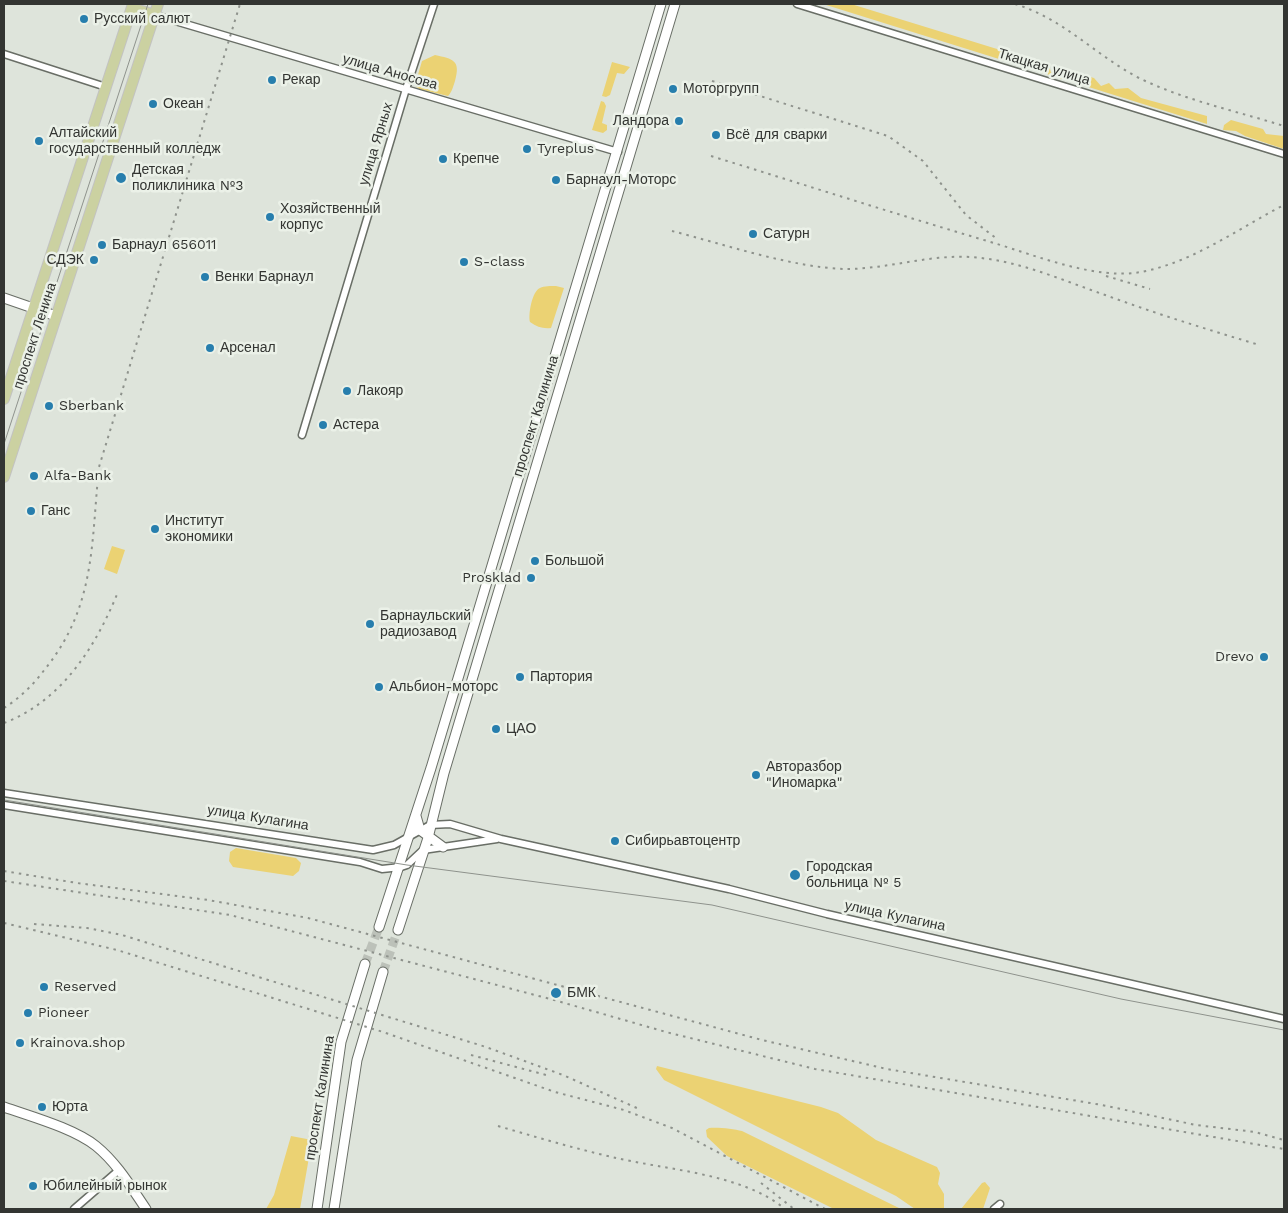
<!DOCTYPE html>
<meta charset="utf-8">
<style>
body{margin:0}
#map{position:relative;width:1288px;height:1213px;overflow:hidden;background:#dee4db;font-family:"Work Sans",sans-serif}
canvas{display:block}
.frame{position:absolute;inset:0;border:5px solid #333532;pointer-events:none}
</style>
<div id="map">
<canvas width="1288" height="1213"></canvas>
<div class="frame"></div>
</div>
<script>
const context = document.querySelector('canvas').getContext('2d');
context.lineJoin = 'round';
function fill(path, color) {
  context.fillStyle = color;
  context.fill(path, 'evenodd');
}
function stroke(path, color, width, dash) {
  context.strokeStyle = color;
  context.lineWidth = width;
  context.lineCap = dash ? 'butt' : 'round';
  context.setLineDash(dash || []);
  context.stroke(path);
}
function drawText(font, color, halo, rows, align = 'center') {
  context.font = font + ' "Work Sans",sans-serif';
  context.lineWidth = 5;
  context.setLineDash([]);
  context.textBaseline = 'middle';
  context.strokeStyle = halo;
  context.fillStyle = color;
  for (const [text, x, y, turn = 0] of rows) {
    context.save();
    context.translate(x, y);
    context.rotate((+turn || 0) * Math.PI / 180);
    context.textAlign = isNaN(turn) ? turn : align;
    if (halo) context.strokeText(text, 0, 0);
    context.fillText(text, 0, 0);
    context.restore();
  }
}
const green = new Path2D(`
 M823 4H851L1049 65 1051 73 1061 69 1094 78 1101 86 1109 83 1115 89 1128 88 1141 98 1207 116V124Z
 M435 55C453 59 461 60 455 81 453 87 452 92 448 96L419 89 415 85 422 61Z
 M612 62 630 67 624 74 617 73 610 95 606 97 602 96Z
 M601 101 604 102 606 106 602 123 607 125V130L603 133 592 130Z
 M1231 120 1263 129 1266 134 1284 136V149L1245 136 1236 131 1223 130 1224 125Z
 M556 286 564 288 551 328C543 329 537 327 530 322 528 315 532 291 540 288 544 286 551 286 556 286Z
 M112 546 125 550 117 574 104 569Z
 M236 848 296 858 301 863 299 871 293 876 233 867 229 861 230 852Z
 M657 1066 821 1107 838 1113 876 1140 937 1167 940 1173 938 1184 944 1194V1209H915L896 1196 664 1080 656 1069Z
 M709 1128C718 1127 734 1129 742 1131L901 1209H834L727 1156 707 1137 706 1130Z
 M291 1136 312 1140 300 1209H266L274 1195Z
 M985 1182 990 1188 983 1209H961L982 1183Z`);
const secondaryTunnel = new Path2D(`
 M365 964 379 927
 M383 972 398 930`);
const street = new Path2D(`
 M797 4 1284 154
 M155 15 618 152
 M4 54 106 87
 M302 435 406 89 434 4
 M4 793 373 850 394 845 430 825 450 824 501 839 729 889 827 914 1284 1019
 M4 805 360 862 382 869 401 867 407 865 423 850 497 839
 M74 1209 119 1170
 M994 1209 1000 1204`);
const secondary = new Path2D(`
 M4 298 56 316
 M416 816 420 830 443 847
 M379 927 431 768 661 4
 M398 930 428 838 444 773 675 4
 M4 1107C32 1117 73 1128 96 1146 117 1163 131 1187 146 1209
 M317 1209 341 1042 365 964
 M334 1209 357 1060 383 972`);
const primary = new Path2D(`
 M132 8 155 15
 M4 399 133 4
 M4 477 158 4`);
const tram = new Path2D(`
 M4 444 148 4
 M4 800 407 865 712 905 1121 999 1284 1030`);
const rail = new Path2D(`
 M1015 4C1064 19 1095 55 1139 78 1184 100 1236 111 1284 126
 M712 81 888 136 923 161 966 215 997 239
 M711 156C805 185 899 215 994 243 1037 256 1096 280 1141 272 1194 262 1237 229 1284 205
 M672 231C723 244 794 268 846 269 891 269 935 252 981 258 1025 263 1067 282 1108 296 1157 314 1206 329 1256 344
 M1106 276 1150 289
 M4 708C20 698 34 684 45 669 96 606 91 543 99 467L240 4
 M4 723C62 701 96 646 118 592
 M4 871 77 883 208 900 308 918 762 1040 887 1069 1102 1105 1196 1125 1255 1132 1284 1140
 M4 881 230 915 554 1000 666 1032 815 1069 1284 1149
 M4 923 117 950 383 1032 555 1092 624 1110 672 1128 825 1209
 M34 924 87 928 122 935 486 1047 563 1075 639 1109
 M471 1055 550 1076
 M498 1126C536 1137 573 1148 612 1157 665 1170 742 1173 785 1209
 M761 1183 794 1209`);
const markers = [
 [84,19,5,"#277ead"],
 [272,80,5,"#277ead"],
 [673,89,5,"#277ead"],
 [153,104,5,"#277ead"],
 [679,121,5,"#277ead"],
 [716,135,5,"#277ead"],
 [39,141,5,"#277ead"],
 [527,149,5,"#277ead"],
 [443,159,5,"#277ead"],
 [121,178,6,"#277ead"],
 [556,180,5,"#277ead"],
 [270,217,5,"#277ead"],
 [753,234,5,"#277ead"],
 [102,245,5,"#277ead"],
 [94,260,5,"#277ead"],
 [464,262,5,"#277ead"],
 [205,277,5,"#277ead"],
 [210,348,5,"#277ead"],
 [347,391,5,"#277ead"],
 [49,406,5,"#277ead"],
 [323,425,5,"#277ead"],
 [34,476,5,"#277ead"],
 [31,511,5,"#277ead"],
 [155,529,5,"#277ead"],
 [535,561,5,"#277ead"],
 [531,578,5,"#277ead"],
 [370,624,5,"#277ead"],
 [1264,657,5,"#277ead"],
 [520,677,5,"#277ead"],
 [379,687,5,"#277ead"],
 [496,729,5,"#277ead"],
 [756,775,5,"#277ead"],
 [615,841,5,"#277ead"],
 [795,875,6,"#277ead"],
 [44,987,5,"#277ead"],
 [556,993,6,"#277ead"],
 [28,1013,5,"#277ead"],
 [20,1043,5,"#277ead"],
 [42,1107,5,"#277ead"],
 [33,1186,5,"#277ead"]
];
const poiNames = [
 ["Русский салют",94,19],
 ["Рекар",282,80],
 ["Моторгрупп",683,89],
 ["Океан",163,104],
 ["Ландора",669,121,"right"],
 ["Алтайский",49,133],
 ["государственный колледж",49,149],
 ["Всё для сварки",726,135],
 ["Tyreplus",537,149],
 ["Крепче",453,159],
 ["Детская",132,170],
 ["поликлиника №3",132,186],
 ["Барнаул-Моторс",566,180],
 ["Хозяйственный",280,209],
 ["корпус",280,225],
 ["Сатурн",763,234],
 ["Барнаул 656011",112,245],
 ["СДЭК",84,260,"right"],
 ["S-class",474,262],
 ["Венки Барнаул",215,277],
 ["Арсенал",220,348],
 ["Лакояр",357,391],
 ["Sberbank",59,406],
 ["Астера",333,425],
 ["Alfa-Bank",44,476],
 ["Ганс",41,511],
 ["Институт",165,521],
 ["экономики",165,537],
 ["Большой",545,561],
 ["Prosklad",521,578,"right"],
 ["Барнаульский",380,616],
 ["радиозавод",380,632],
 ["Drevo",1254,657,"right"],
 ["Партория",530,677],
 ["Альбион-моторс",389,687],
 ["ЦАО",506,729],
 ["Авторазбор",766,767],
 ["\"Иномарка\"",766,783],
 ["Сибирьавтоцентр",625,841],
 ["Городская",806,867],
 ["больница № 5",806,883],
 ["Reserved",54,987],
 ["БМК",567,993],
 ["Pioneer",38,1013],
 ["Krainova.shop",30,1043],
 ["Юрта",52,1107],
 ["Юбилейный рынок",43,1186]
];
const streetNames = [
 ["Ткацкая улица",1044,67,17],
 ["улица Аносова",390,72,16],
 ["улица Ярных",376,144,-73],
 ["проспект Ленина",35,336,-72],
 ["проспект Калинина",536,416,-73],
 ["улица Кулагина",258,818,9],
 ["улица Кулагина",895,916,12],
 ["проспект Калинина",320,1098,-81]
];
fill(green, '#ebd273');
stroke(secondaryTunnel, '#bcc1b9', 9, [9, 4.5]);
stroke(street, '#696e66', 9);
stroke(secondary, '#696e66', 11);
stroke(primary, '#c2c2c2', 12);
stroke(street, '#fff', 6);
stroke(secondary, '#fff', 9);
stroke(primary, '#cbd1a1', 10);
stroke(tram, '#8e928c', 1);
stroke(rail, '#8e928c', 2, [2.5, 5]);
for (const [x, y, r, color] of markers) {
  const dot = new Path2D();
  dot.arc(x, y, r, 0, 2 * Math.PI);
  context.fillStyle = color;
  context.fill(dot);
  stroke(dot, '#ebf1e8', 2);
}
drawText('14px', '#333532', '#ebf1e8', poiNames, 'left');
drawText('14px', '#333532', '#ebf1e8', streetNames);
</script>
